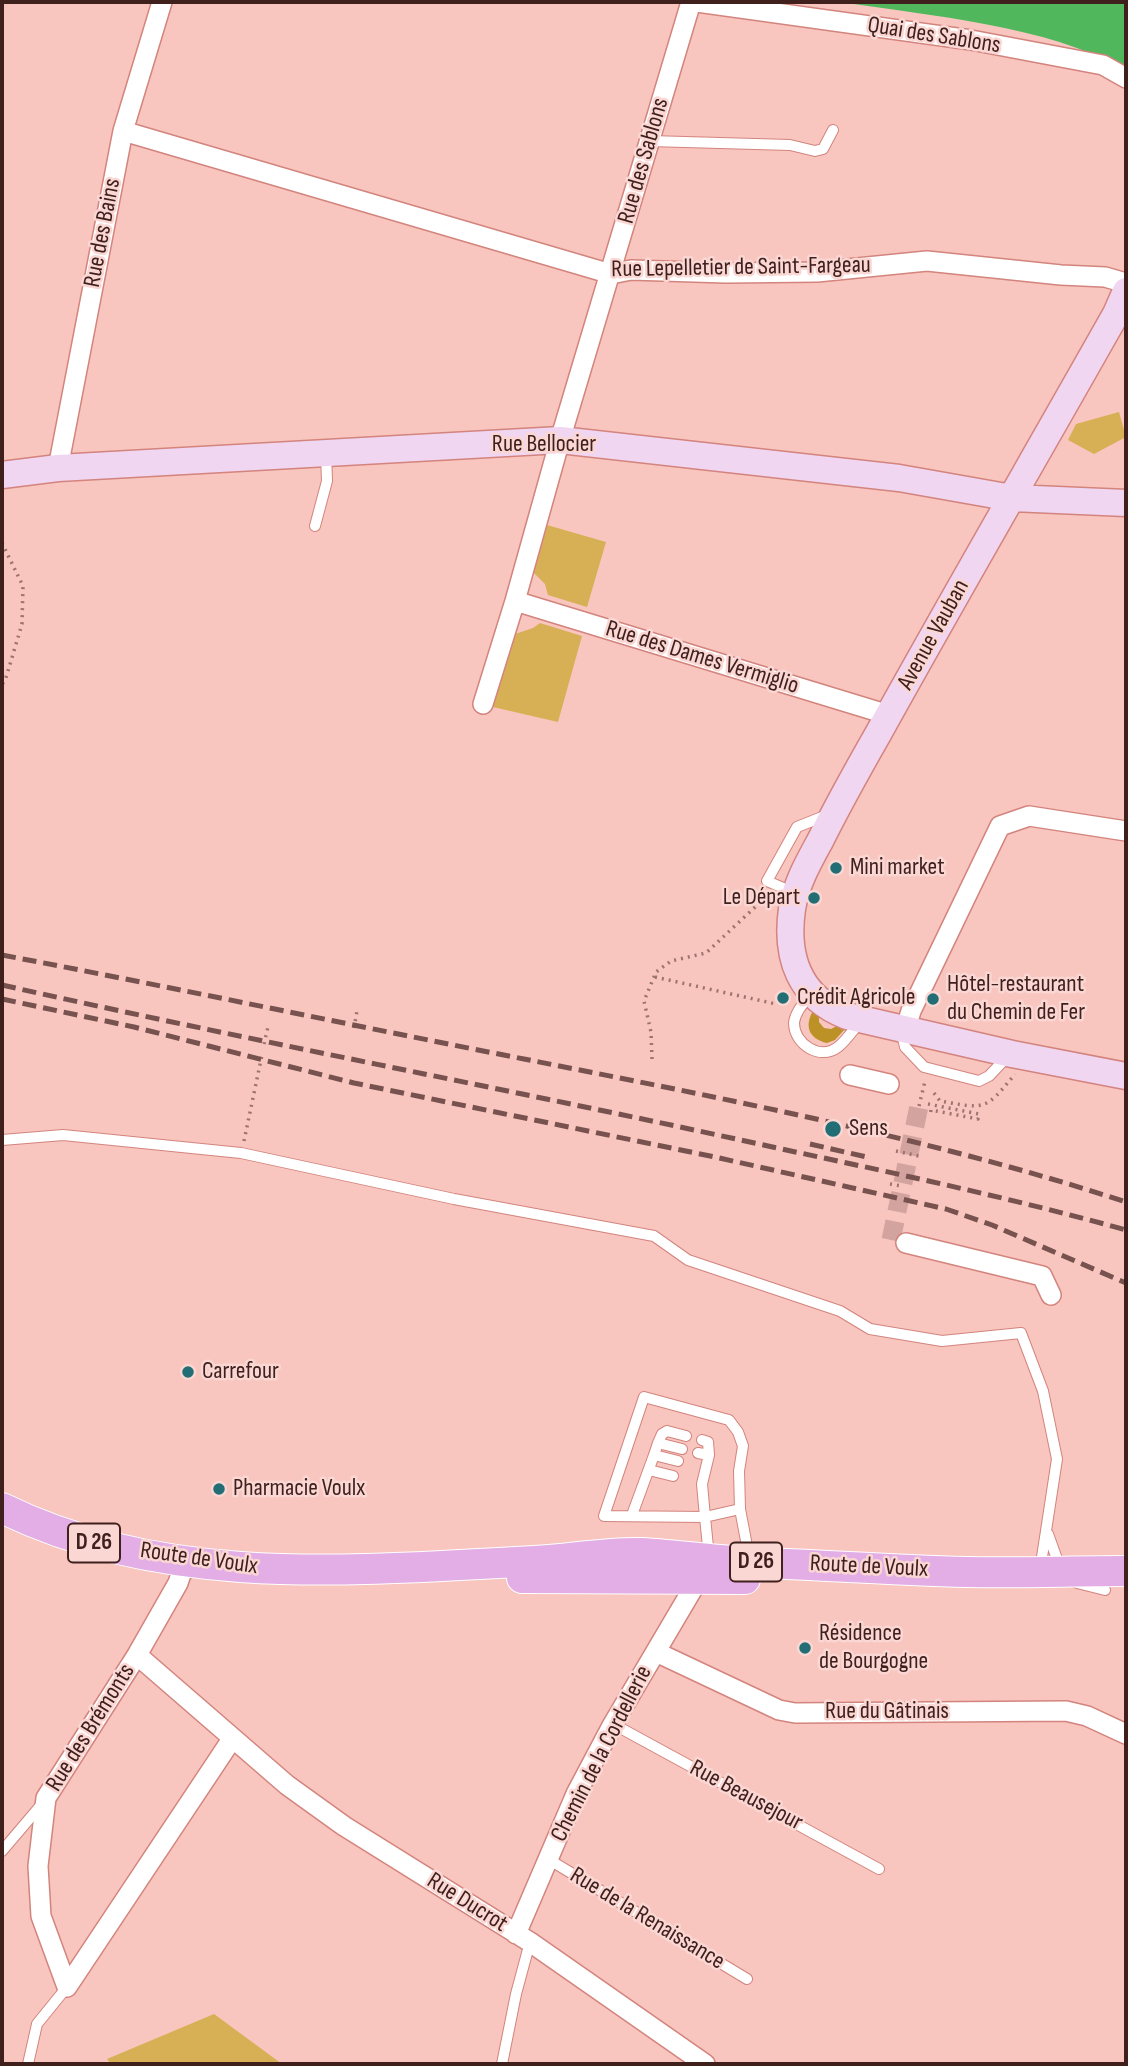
<!DOCTYPE html>
<meta charset="utf-8">
<style>
body{margin:0}
#map{position:relative;width:1128px;height:2066px;overflow:hidden;background:#f8c5bf;font-family:"Sofia Sans Condensed",sans-serif}
canvas{display:block}
.frame{position:absolute;inset:0;border:4px solid #3f201d;pointer-events:none}
</style>
<div id="map">
<canvas width="1128" height="2066"></canvas>
<div class="frame"></div>
</div>
<script>
const context = document.querySelector('canvas').getContext('2d');
context.lineJoin = 'round';
function fill(path, color) {
  context.fillStyle = color;
  context.fill(path, 'evenodd');
}
function stroke(path, color, width, dash) {
  context.strokeStyle = color;
  context.lineWidth = width;
  context.lineCap = dash ? 'butt' : 'round';
  context.setLineDash(dash || []);
  context.stroke(path);
}
function drawText(font, color, halo, rows, align = 'center') {
  context.font = font + ' "Sofia Sans Condensed",sans-serif';
  context.lineWidth = 5;
  context.setLineDash([]);
  context.textBaseline = 'middle';
  context.strokeStyle = halo;
  context.fillStyle = color;
  for (const [text, x, y, turn = 0] of rows) {
    context.save();
    context.translate(x, y);
    context.rotate((+turn || 0) * Math.PI / 180);
    context.textAlign = isNaN(turn) ? turn : align;
    if (halo) context.strokeText(text, 0, 0);
    context.fillText(text, 0, 0);
    context.restore();
  }
}
const green = new Path2D(`
 M1119 412 1126 437 1094 454 1068 440 1076 424Z
 M547 525 606 542 587 607 548 595 545 584 532 571Z
 M540 623 582 636 558 722 493 707 515 634 533 628Z
 M214 2014 282 2064H111L107 2059Z`);
const forest = new Path2D(`
 M813 1011 819 1014V1022L824 1028 831 1029 837 1026 844 1030 835 1040 827 1043C809 1039 804 1026 813 1011Z`);
const water = new Path2D(`
 M840 2H1126V70C1046 25 931 16 840 2Z`);
const streetTunnel = new Path2D(`
 M891 1240 919 1106`);
const path = new Path2D(`
 M2 543 23 586 22 624 5 681 2 684
 M655 977 776 1004
 M354 1028 357 1011
 M264 1044 268 1027
 M652 1059 651 1032 644 1001 656 972 671 961 706 953 768 895
 M934 1093 940 1101C985 1109 985 1111 1015 1074
 M928 1104 979 1114 978 1119 931 1110 930 1116
 M919 1106 925 1081
 M244 1141 262 1055
 M896 1151 923 1157
 M890 1184 902 1186`);
const lane = new Path2D(`
 M650 141 790 145 815 151 823 149 833 130
 M315 526 327 481 326 454
 M795 893 767 881 797 827 827 815
 M811 995C804 1002 795 1012 794 1023 794 1044 820 1061 838 1047 846 1041 853 1030 860 1022
 M901 1030 905 1047 924 1067 979 1081 989 1076 1007 1057
 M2 1140 63 1135 241 1153 454 1199 654 1236 688 1260 840 1311 870 1329 942 1341 1021 1333 1043 1391 1057 1459 1040 1570
 M702 1440 708 1442 709 1455
 M658 1443 662 1434 667 1431 686 1436
 M698 1453 709 1455 702 1484 705 1517 740 1509
 M654 1455 658 1443 682 1449
 M649 1470 673 1476
 M632 1515 654 1455 678 1461
 M1048 1534 1057 1559 1065 1566
 M709 1557 705 1517 604 1516 644 1397 729 1420 738 1432 743 1446 739 1471 740 1509 747 1546 757 1555
 M1077 1583 1105 1590
 M613 1724 879 1869
 M2 1851 42 1804
 M548 1859 747 1979
 M28 2064 37 2024 67 1987
 M502 2064 516 1994 530 1942`);
const street = new Path2D(`
 M697 2 971 40 1103 65 1126 78
 M123 131 611 274 631 270 726 273 817 272 927 261 1061 275 1105 277 1126 283
 M58 468 123 131 162 2
 M515 601 889 715
 M483 704 515 601 560 440 691 2
 M905 1031 911 1011 1000 826 1029 816 1126 831
 M850 1075 889 1084
 M906 1243 1042 1276 1051 1295
 M656 1652 779 1710 795 1713 1066 1711 1087 1716 1126 1734
 M137 1655 287 1785 344 1826 530 1942 705 2064
 M516 1934 576 1794 613 1724 698 1580
 M67 1987 41 1916 38 1866 46 1798 137 1655 178 1583 181 1574 190 1564
 M67 1987 232 1739`);
const secondary = new Path2D(`
 M1126 291 1116 314C1037 454 956 593 878 734 858 769 838 805 820 841 808 863 796 884 792 909 785 958 800 998 847 1016L1012 1054 1126 1076
 M2 475 58 468 560 440 899 478 1012 498 1126 503`);
const primary = new Path2D(`
 M2 1508C166 1589 358 1570 534 1561 571 1559 606 1552 642 1553 676 1555 710 1560 744 1562 818 1565 893 1570 967 1572 1020 1573 1073 1571 1126 1571
 M522 1578 745 1579`);
const rail = new Path2D(`
 M2 955C176 988 350 1025 524 1059 726 1099 930 1138 1126 1202
 M2 985C260 1043 519 1091 777 1148 894 1173 1011 1198 1126 1230
 M2 999 134 1027 354 1083 715 1157 946 1209 992 1225 1126 1283
 M810 1144 871 1158`);
const markers = [
 [836,868,7,"#236d75"],
 [814,898,7,"#236d75"],
 [783,998,7,"#236d75"],
 [933,999,7,"#236d75"],
 [833,1129,9,"#236d75"],
 [188,1372,7,"#236d75"],
 [219,1489,7,"#236d75"],
 [805,1648,7,"#236d75"]
];
const shields = [
 [94,1543,52],
 [756,1562,52]
];
const shieldNames = [
 ["D 26",94,1543],
 ["D 26",756,1562]
];
const streetNames = [
 ["Quai des Sablons",934,36,9],
 ["Rue des Sablons",644,161,-74],
 ["Rue des Bains",103,233,-79],
 ["Rue Lepelletier de Saint-Fargeau",741,268,-1],
 ["Rue Bellocier",544,445],
 ["Avenue Vauban",934,635,-61],
 ["Rue des Dames Vermiglio",702,658,17],
 ["Route de Voulx",199,1559,8],
 ["Route de Voulx",869,1567,3],
 ["Rue du Gâtinais",887,1712],
 ["Rue des Brémonts",91,1728,-58],
 ["Chemin de la Cordellerie",602,1754,-63],
 ["Rue Beausejour",746,1796,28],
 ["Rue Ducrot",467,1903,32],
 ["Rue de la Renaissance",647,1919,31]
];
const poiNames = [
 ["Mini market",850,868],
 ["Le Départ",800,898,"right"],
 ["Hôtel-restaurant",947,985],
 ["du Chemin de Fer",947,1013],
 ["Crédit Agricole",797,998],
 ["Sens",849,1129],
 ["Carrefour",202,1372],
 ["Pharmacie Voulx",233,1489],
 ["Résidence",819,1634],
 ["de Bourgogne",819,1662]
];
fill(green, '#d7b055');
fill(forest, '#bc9227');
fill(water, '#51b75c');
stroke(streetTunnel, '#d3a49f', 19, [19, 10]);
stroke(lane, '#d3847d', 12);
stroke(street, '#d3847d', 22);
stroke(secondary, '#d3847d', 29);
stroke(primary, '#fff', 32);
stroke(path, '#9c736e', 3.5, [2, 5]);
stroke(lane, '#fff', 10);
stroke(street, '#fff', 19);
stroke(secondary, '#f1d6f2', 26);
stroke(primary, '#e3ade6', 30);
stroke(rail, '#77524e', 5, [14, 7]);
for (const [x, y, r, color] of markers) {
  const dot = new Path2D();
  dot.arc(x, y, r, 0, 2 * Math.PI);
  context.fillStyle = color;
  context.fill(dot);
  stroke(dot, '#fad7d3', 2.5);
}
for (const [x, y, w] of shields) {
  const box = new Path2D();
  box.roundRect(x - w / 2, y - 19.5, w, 39, 5);
  context.fillStyle = '#fad7d3';
  context.fill(box);
  stroke(box, '#3f201d', 2);
}
drawText('bold 23px', '#3f201d', null, shieldNames);
drawText('24px', '#3f201d', '#fad7d3', streetNames);
drawText('24px', '#3f201d', '#fad7d3', poiNames, 'left');
</script>
